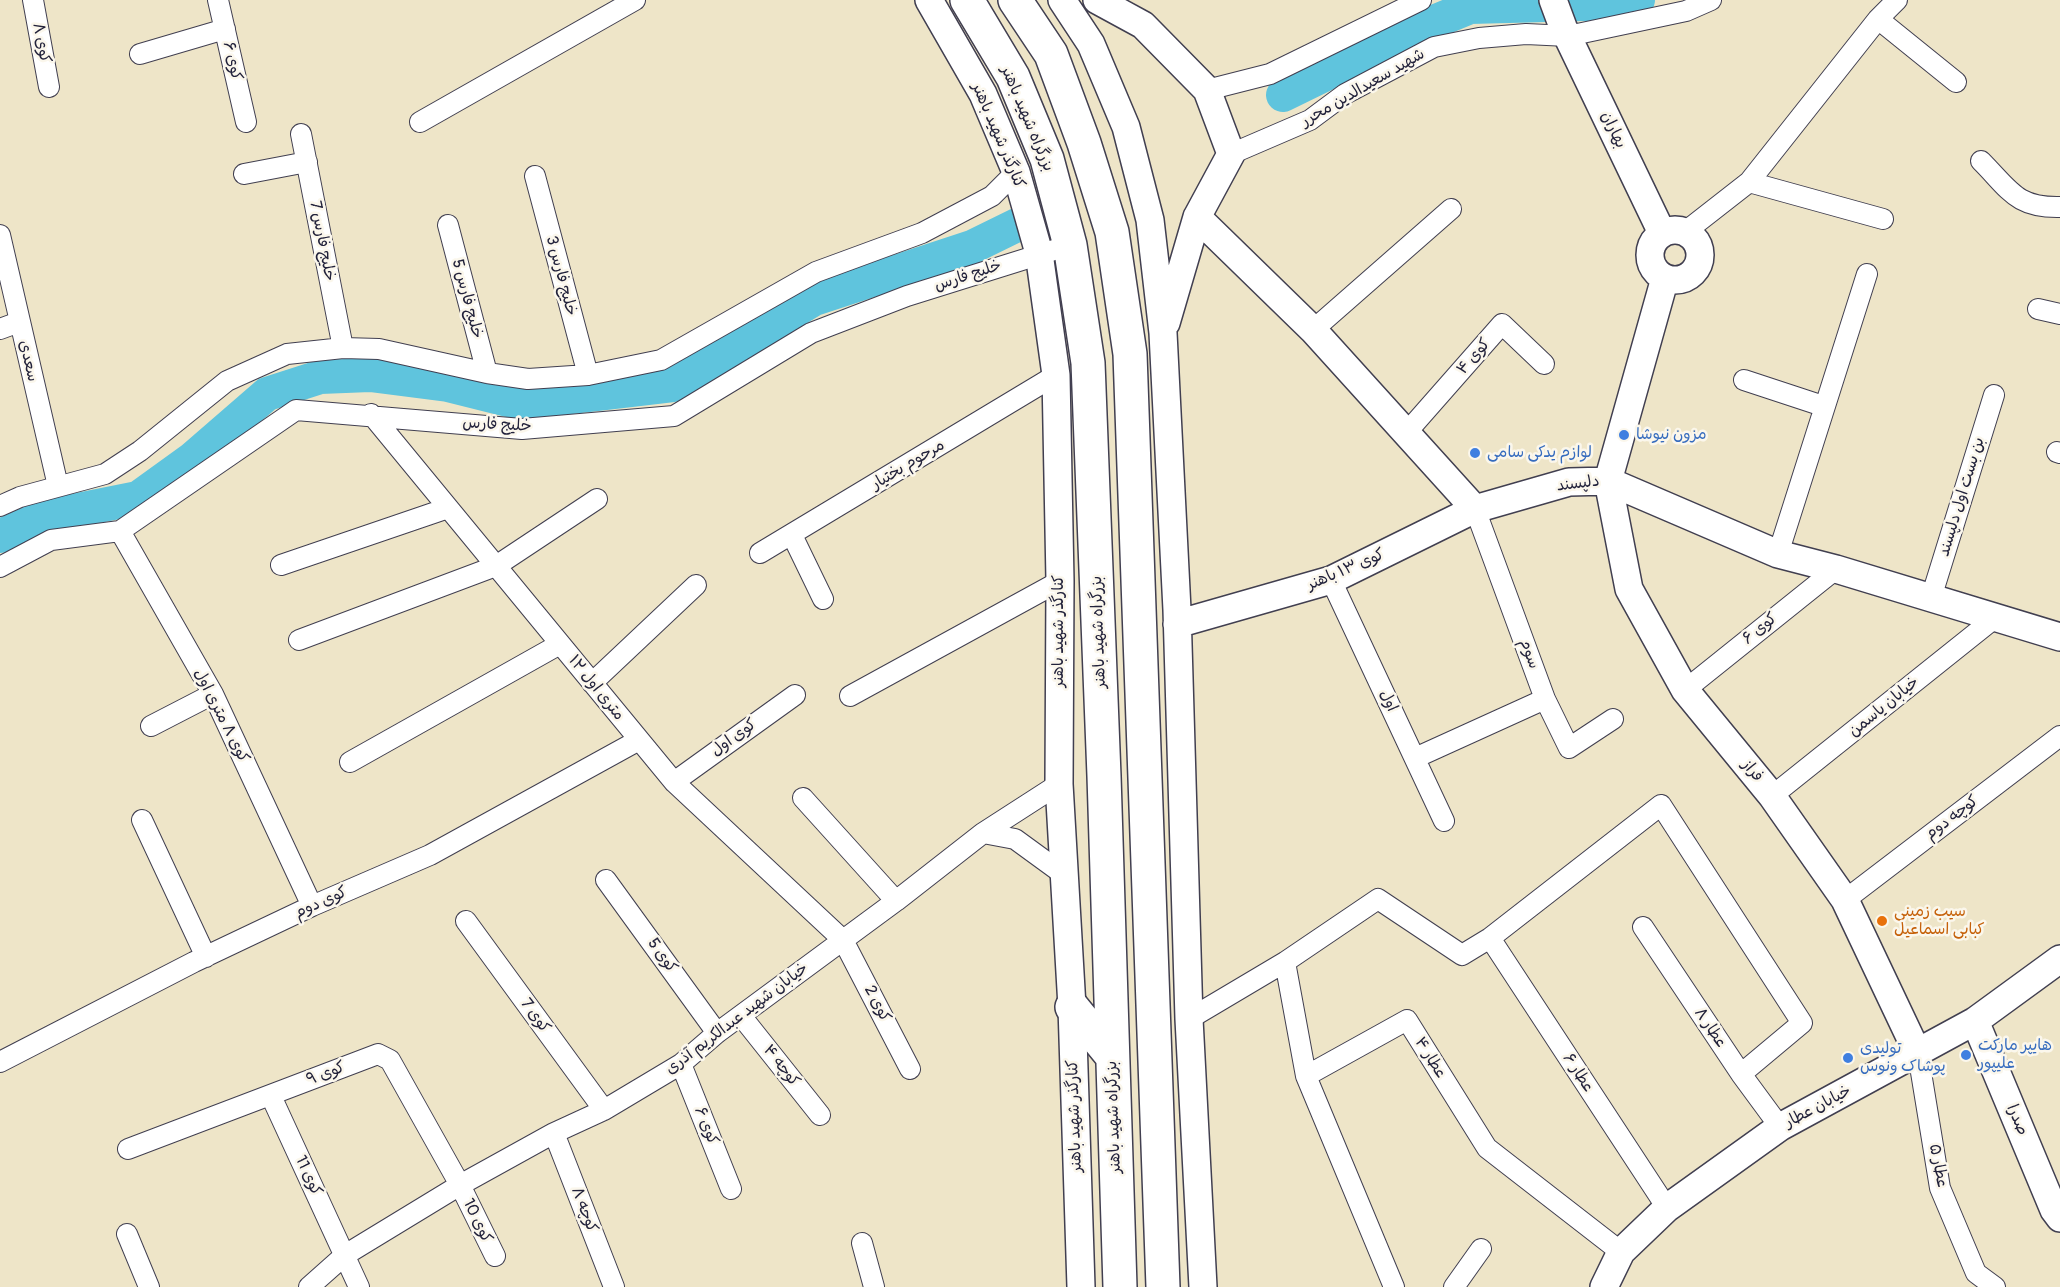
<!DOCTYPE html>
<meta charset="utf-8">
<style>
body{margin:0}
canvas{display:block;background:#eee5c8}
</style>
<canvas width="2060" height="1287"></canvas>
<script>
const context = document.querySelector('canvas').getContext('2d');
context.lineJoin = 'round';
function stroke(path, color, width, dash) {
  context.strokeStyle = color;
  context.lineWidth = width;
  context.lineCap = dash ? 'butt' : 'round';
  context.setLineDash(dash || []);
  context.stroke(path);
}
function drawText(font, color, halo, rows, align = 'center') {
  context.font = font + ' Pangolin,"Playpen Sans Arabic",sans-serif';
  context.lineWidth = 5;
  context.setLineDash([]);
  context.textBaseline = 'middle';
  context.strokeStyle = halo;
  context.fillStyle = color;
  for (const [text, x, y, turn = 0] of rows) {
    context.save();
    context.translate(x, y);
    context.rotate((+turn || 0) * Math.PI / 180);
    context.textAlign = isNaN(turn) ? turn : align;
    if (halo) context.strokeText(text, 0, 0);
    context.fillText(text, 0, 0);
    context.restore();
  }
}
const river = new Path2D(`
 M1283 95 1424 26 1470 7 1625 3 1638 0
 M0 536 43 517 138 498 192 459 267 394 320 377 370 375 448 385 520 403 673 385 814 299 972 247 1023 222`);
const street = new Path2D(`
 M33 0 49 87
 M218 0 246 122
 M1878 19 1956 82
 M140 54 225 29
 M1207 90 1270 74 1421 0
 M420 122 635 0
 M301 134 343 348
 M1231 154 1310 120 1345 94 1434 47 1479 38 1526 34 1568 36 1686 11 1711 0
 M1981 161C2010 190 2016 208 2060 207
 M244 174 307 162
 M535 176 588 375
 M1749 182 1883 219
 M448 225 487 373
 M1685 232 1749 182 1878 19 1897 0
 M0 235 58 486
 M2038 309 2060 314
 M0 329 19 322
 M1313 330 1451 209
 M1744 380 1823 406
 M371 414 674 782 843 940 910 1069
 M1407 432 1502 324 1544 364
 M2057 452 2060 453
 M0 506 20 497 105 474 140 451 227 381 287 354 343 348 379 349 487 373 528 379 588 375 661 360 816 272 922 233 992 196 1016 172
 M1475 509 1545 699 1569 748 1613 719
 M120 531 213 694 312 906
 M792 535 823 599
 M760 553 1056 375
 M1778 554 1867 274
 M281 565 448 508
 M0 567 51 540 120 531 296 410 522 429 674 416 811 333 907 296 1070 245
 M1331 580 1444 821
 M1931 598 1994 395
 M299 640 496 566 597 499
 M592 683 696 585
 M1685 690 1836 569
 M850 696 1060 581
 M151 726 213 694
 M1415 758 1545 699
 M350 762 560 644
 M674 782 795 695
 M1772 796 1996 617
 M803 798 896 901
 M142 820 206 957
 M983 833 1015 839 1063 874
 M606 880 717 1033
 M1845 900 2060 736
 M466 921 604 1110
 M1643 927 1741 1074 1780 1127
 M1490 938 1667 1208
 M1285 962 1306 1076 1407 1020 1487 1148 1621 1252
 M742 1017 820 1115
 M1189 1019 1285 962 1378 899 1462 955 1490 938 1661 805 1802 1023 1741 1074
 M1918 1054 1940 1188 1976 1273 1995 1287
 M0 1062 194 962 312 906 430 855 639 740
 M681 1064 731 1189
 M1306 1076 1394 1287
 M271 1096 359 1287
 M554 1133 614 1287
 M128 1149 378 1054 390 1060 460 1185 495 1256
 M127 1234 149 1287
 M862 1243 874 1287
 M309 1287 345 1255 460 1185 554 1133 604 1110 681 1064 717 1033 896 901 983 833 1059 784
 M1454 1287 1481 1249`);
const secondary = new Path2D(`
 M929 0 983 94 1016 172 1039 253 1056 375 1060 581 1059 784 1072 1007 1081 1287
 M1062 0 1091 44 1126 127 1150 220 1163 333 1177 610 1189 1019 1203 1287
 M1097 0 1143 25 1207 90 1231 154 1197 217 1166 323
 M1553 0 1563 27 1662 233
 M1197 217 1313 330 1475 509
 M1650 255a25 25 0 1 1 50 0a25 25 0 1 1-50 0Z
 M1665 278 1608 481 1629 589 1685 690 1772 796 1845 900 1918 1054
 M1177 624 1331 580 1475 509 1569 482 1608 481 1778 554 1836 569 2060 637
 M1975 1021 2054 1210 2060 1218
 M1604 1287 1621 1252 1667 1208 1780 1127 1975 1021 2060 959`);
const highway = new Path2D(`
 M967 0 1013 77 1047 159 1070 245 1088 363 1104 776 1120 1287
 M1015 0 1051 54 1084 143 1112 232 1130 354 1163 1287
 M1072 1007 1112 1056`);
const markers = [
 [1624,435,6,"#3f7fe0"],
 [1475,453,6,"#3f7fe0"],
 [1882,921,6,"#e8710a"],
 [1966,1055,6,"#3f7fe0"],
 [1848,1058,6,"#3f7fe0"]
];
const streetNames = [
 ["کوی ۸",41,43,79],
 ["کوی ۶",232,61,77],
 ["شهید سعیدالدین محرر",1363,88,-30],
 ["بزرگراه شهید باهنر",1027,119,67],
 ["بهاران",1613,130,64],
 ["کنارگذر شهید باهنر",998,136,67],
 ["خلیج فارس 7",322,241,79],
 ["خلیج فارس 3",561,276,75],
 ["خلیج فارس",968,276,-18],
 ["خلیج فارس 5",467,299,75],
 ["کوی ۴",1474,357,-49],
 ["سعدی",28,361,77],
 ["خلیج فارس",497,425,3],
 ["مرحوم بختیار",908,465,-31],
 ["دلپسند",1578,484,-7],
 ["بن بست اول دلپسند",1962,497,-73],
 ["کوی ۱۳ باهنر",1346,570,-23],
 ["کوی ۶",1760,629,-39],
 ["کنارگذر شهید باهنر",1059,631,-90],
 ["بزرگراه شهید باهنر",1099,632,-92],
 ["سوم",1529,654,70],
 ["۱۲ متری اول",596,688,51],
 ["اول",1388,701,65],
 ["خیابان یاسمن",1884,707,-39],
 ["کوی ۸ متری اول",221,716,63],
 ["کوی اول",734,738,-36],
 ["فراز",1752,771,50],
 ["کوچه دوم",1952,818,-37],
 ["کوی دوم",321,903,-24],
 ["کوی 5",662,956,54],
 ["کوی 2",877,1004,62],
 ["کوی 7",535,1016,54],
 ["خیابان شهید عبدالکریم آذری",737,1019,-37],
 ["عطار ۸",1710,1028,56],
 ["عطار ۴",1430,1058,58],
 ["کوچه ۴",781,1066,52],
 ["عطار ۶",1578,1073,57],
 ["کوی ۹",326,1074,-21],
 ["خیابان عطار",1818,1107,-28],
 ["کنارگذر شهید باهنر",1075,1116,-92],
 ["بزرگراه شهید باهنر",1114,1117,-92],
 ["صدرا",2017,1120,67],
 ["کوی ۶",706,1126,68],
 ["عطار ۵",1938,1166,79],
 ["کوی 11",308,1176,65],
 ["کوچه ۸",584,1210,69],
 ["کوی 10",477,1221,64]
];
const shopNames = [
 ["مزون نیوشا",1636,435],
 ["لوازم یدکی سامی",1487,453],
 ["هایپر مارکت",1978,1046],
 ["علیپور",1978,1064],
 ["تولیدی",1860,1049],
 ["پوشاک ونوس",1860,1067]
];
const foodNames = [
 ["سیب زمینی",1894,912],
 ["کبابی اسماعیل",1894,930]
];
stroke(river, '#5fc4dd', 34);
stroke(street, '#413f50', 22);
stroke(secondary, '#413f50', 30);
stroke(highway, '#413f50', 36);
stroke(street, '#fff', 20);
stroke(secondary, '#fff', 27);
stroke(highway, '#fff', 33);
for (const [x, y, r, color] of markers) {
  const dot = new Path2D();
  dot.arc(x, y, r, 0, 2 * Math.PI);
  context.fillStyle = color;
  context.fill(dot);
  stroke(dot, '#fbf7ec', 2);
}
drawText('16px', '#22223b', '#fbf7ec', streetNames);
drawText('16px', '#366cbe', '#fbf7ec', shopNames, 'left');
drawText('16px', '#c56008', '#fbf7ec', foodNames, 'left');
</script>
